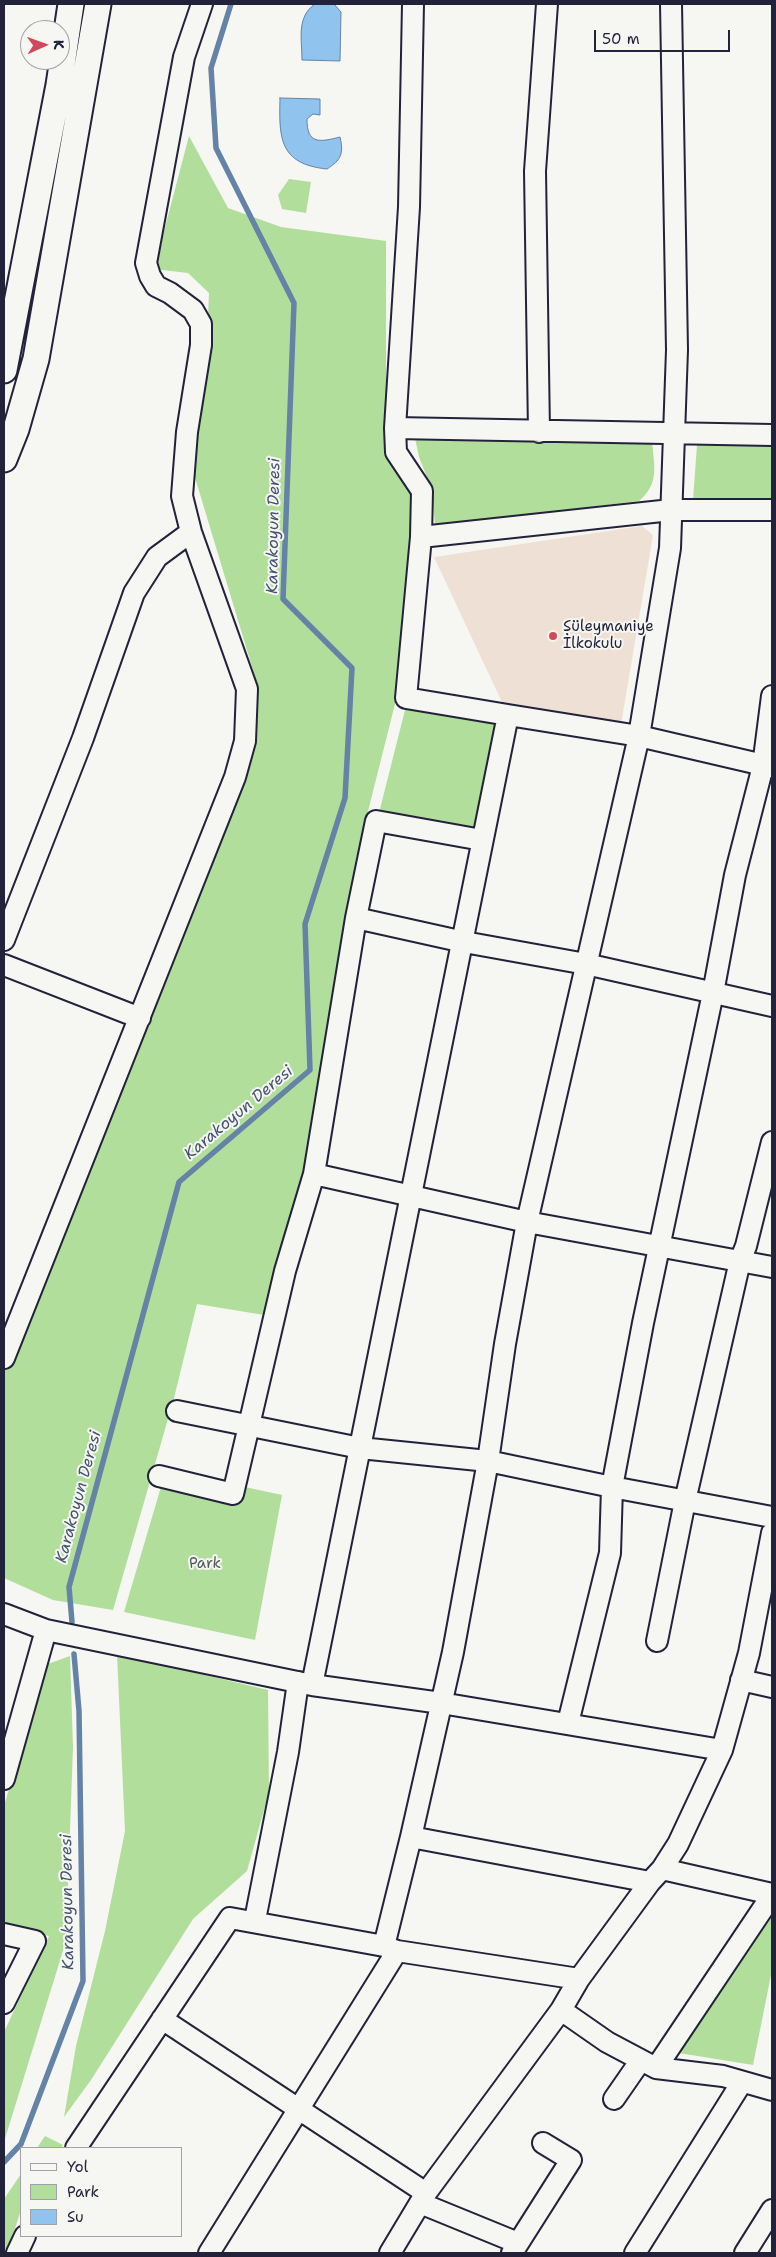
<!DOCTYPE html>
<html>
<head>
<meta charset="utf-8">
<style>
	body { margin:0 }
	#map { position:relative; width:776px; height:2257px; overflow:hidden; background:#f6f6f2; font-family:"Shantell Sans",sans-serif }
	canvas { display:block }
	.frame { position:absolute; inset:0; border:5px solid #22223b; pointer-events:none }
	.legend { position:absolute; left:20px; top:2147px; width:162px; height:90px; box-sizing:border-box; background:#f6f6f2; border:1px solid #a1a1a9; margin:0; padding:6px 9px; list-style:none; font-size:15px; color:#22223b }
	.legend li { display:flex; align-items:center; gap:10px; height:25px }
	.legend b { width:25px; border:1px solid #a1a1a9 }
	.north { position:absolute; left:20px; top:20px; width:50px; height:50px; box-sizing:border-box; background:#f6f6f2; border:1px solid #a1a1a9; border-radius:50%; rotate:88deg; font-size:14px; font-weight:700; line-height:20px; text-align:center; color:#22223b }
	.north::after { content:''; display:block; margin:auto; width:18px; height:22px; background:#d1495b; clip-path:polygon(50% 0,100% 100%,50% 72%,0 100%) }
	.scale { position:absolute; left:594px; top:30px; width:136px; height:22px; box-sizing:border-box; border:2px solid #22223b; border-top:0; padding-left:6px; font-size:15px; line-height:18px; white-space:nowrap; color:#22223b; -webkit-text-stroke:4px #f6f6f2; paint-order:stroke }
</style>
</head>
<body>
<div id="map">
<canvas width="776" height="2257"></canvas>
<div class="frame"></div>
<ul class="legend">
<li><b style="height:6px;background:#f6f6f2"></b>Yol</li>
<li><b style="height:14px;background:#b2de9c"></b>Park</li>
<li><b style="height:14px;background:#90c3ed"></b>Su</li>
</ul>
<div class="north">K</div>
<div class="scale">50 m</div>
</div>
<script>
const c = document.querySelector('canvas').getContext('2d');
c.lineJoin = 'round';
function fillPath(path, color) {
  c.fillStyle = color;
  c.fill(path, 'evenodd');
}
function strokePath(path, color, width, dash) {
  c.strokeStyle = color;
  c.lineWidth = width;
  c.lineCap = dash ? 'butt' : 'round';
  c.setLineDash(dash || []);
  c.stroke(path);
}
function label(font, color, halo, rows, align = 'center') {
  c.font = font + ' "Shantell Sans",sans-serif';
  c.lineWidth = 4;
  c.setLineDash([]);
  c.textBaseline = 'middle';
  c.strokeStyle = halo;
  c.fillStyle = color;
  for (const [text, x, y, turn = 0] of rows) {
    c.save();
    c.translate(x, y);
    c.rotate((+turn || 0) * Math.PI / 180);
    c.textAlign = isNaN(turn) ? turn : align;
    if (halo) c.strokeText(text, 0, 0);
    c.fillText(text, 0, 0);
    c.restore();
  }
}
fillPath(new Path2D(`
	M 642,526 L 653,535 L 621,724 L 508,715 L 434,557 Z`), '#eee0d4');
fillPath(new Path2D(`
	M 189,136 L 228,208 L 281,227 L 386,241 L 386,455 L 411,491 L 412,564 L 399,688 L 360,843 L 339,959 L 331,1035 L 316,1120 L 297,1201 L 264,1315 L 197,1304 L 174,1398 L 113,1610 L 53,1600 L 4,1578 L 4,1372 L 252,746 L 256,680 L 193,471 L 206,363 L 209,293 L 188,273 L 154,269 Z
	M 289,179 L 311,182 L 306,213 L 282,209 L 278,195 Z
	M 415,438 L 652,441 C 654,466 660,483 639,501 L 435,526 L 432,490 L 419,457 Z
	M 697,445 L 772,445 L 772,501 L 693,500 Z
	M 406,706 L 501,723 L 477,828 L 379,813 Z
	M 166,1470 L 282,1495 L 255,1640 L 124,1612 Z
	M 117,1654 L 268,1690 L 269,1792 L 247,1871 L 193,1919 L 91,2080 L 64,2117 L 76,2046 L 105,1931 L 125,1831 Z
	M 70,1656 L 73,1747 L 66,1941 L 4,2142 L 4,2032 L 49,1936 L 4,1925 L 4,1806 L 45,1665 Z
	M 772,1912 L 772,1970 L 753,2065 L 679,2053 Z
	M 45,2136 L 63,2145 L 61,2148 L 37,2148 Z
	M 21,2174 L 21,2210 L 7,2253 L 4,2253 L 4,2199 Z`), '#b2de9c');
const water = new Path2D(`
	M 315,4 L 334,4 L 341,12 L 340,61 L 302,60 C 302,39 296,17 315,4 Z
	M 280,98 L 320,99 L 320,115 L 313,114 L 307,119 C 307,145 320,142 340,137 C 344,154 341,160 327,169 C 279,164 279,138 280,98 Z`);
fillPath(water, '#90c3ed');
strokePath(water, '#6483a6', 1);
strokePath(new Path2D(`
	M 72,1622 L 69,1587 L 179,1182 L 310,1070 L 305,924 L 345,798 L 352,668 L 283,599 L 294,303 L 216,148 L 211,68 L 231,4
	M 4,2162 L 21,2144 L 83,1981 L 79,1711 L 74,1654`), '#6483a6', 5.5);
const minor = new Path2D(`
	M 395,428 L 772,435
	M 539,432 L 535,171 L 547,4
	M 421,537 L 671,510 L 772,510
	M 508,715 L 639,736 L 772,767
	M 356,918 L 464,942 L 586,964 L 772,1006
	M 4,940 L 83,738 L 134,593 L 157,557 L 191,532
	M 4,965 L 140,1018
	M 314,1174 L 356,918 L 376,821 L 482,840
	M 4,1358 L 235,777 L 245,741 L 247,689 L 191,532 L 182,496 L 187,432 L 201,345 L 201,324 L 193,310 L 170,293 L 156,286 L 150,276 L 146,263 L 184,57 L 202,4
	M 177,1411 L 360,1448 L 488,1461 L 612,1487 L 772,1517
	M 159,1476 L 233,1494 L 285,1271 L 314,1174 L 527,1222 L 772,1267
	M 4,1614 L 46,1630 L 312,1685 L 441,1703 L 722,1750
	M 657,1641 L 685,1501 L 740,1261 L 746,1246 L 772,1142
	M 741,1680 L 772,1687
	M 312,1685 L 508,715 L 406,698 L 421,537 L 422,491 L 396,452 L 395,428 L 409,207 L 413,4
	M 568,1723 L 610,1553 L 612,1487 L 643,1323 L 713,993 L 735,875 L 763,766 L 772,696
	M 4,1779 L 46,1630
	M 411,1837 L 650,1882
	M 662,1869 L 772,1894
	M 255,1920 L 288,1752 L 298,1682
	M 4,1934 L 35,1941 L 4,2003
	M 579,1979 L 397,1951 L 384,1946 L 411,1837 L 453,1652 L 488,1461 L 505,1344 L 527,1222 L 639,736 L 670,548 L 677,350 L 671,4
	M 561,2010 L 607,2042 L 656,2068 L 723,2076 L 772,2090
	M 162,2019 L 426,2193
	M 656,2068 L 772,1895
	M 614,2099 L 641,2060
	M 76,2148 L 230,1918 L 384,1946
	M 420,2203 L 518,2243
	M 17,2253 L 25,2236
	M 209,2253 L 397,1951
	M 390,2253 L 426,2193 L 561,2010 L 579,1979 L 650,1882 L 662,1869 L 678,1844 L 722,1750 L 749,1653 L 772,1533
	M 512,2253 L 571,2160 L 543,2143
	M 635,2253 L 742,2082
	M 745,2253 L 772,2210`);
const major = new Path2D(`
	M 4,370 L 59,85 L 71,4
	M 4,459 L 16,429 L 36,359 L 98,4`);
strokePath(minor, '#22223b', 24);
strokePath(major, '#22223b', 29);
strokePath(minor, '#f6f6f2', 20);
strokePath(major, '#f6f6f2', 25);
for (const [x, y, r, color] of [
	[553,636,5,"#d1495b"]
]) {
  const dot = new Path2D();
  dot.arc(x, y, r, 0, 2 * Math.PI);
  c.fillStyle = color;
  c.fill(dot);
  strokePath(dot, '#f6f6f2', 2);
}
label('15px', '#22223b', '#f6f6f2', [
	["Süleymaniye",563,627],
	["İlkokulu",563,644]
], 'left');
label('15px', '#4d5a58', '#f6f6f2', [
	["Park",205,1564]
]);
label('italic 16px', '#435270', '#f6f6f2', [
	["Karakoyun Deresi",274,526,-89],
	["Karakoyun Deresi",239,1113,-40],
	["Karakoyun Deresi",79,1497,-75],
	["Karakoyun Deresi",68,1902,-91]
]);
</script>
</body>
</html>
